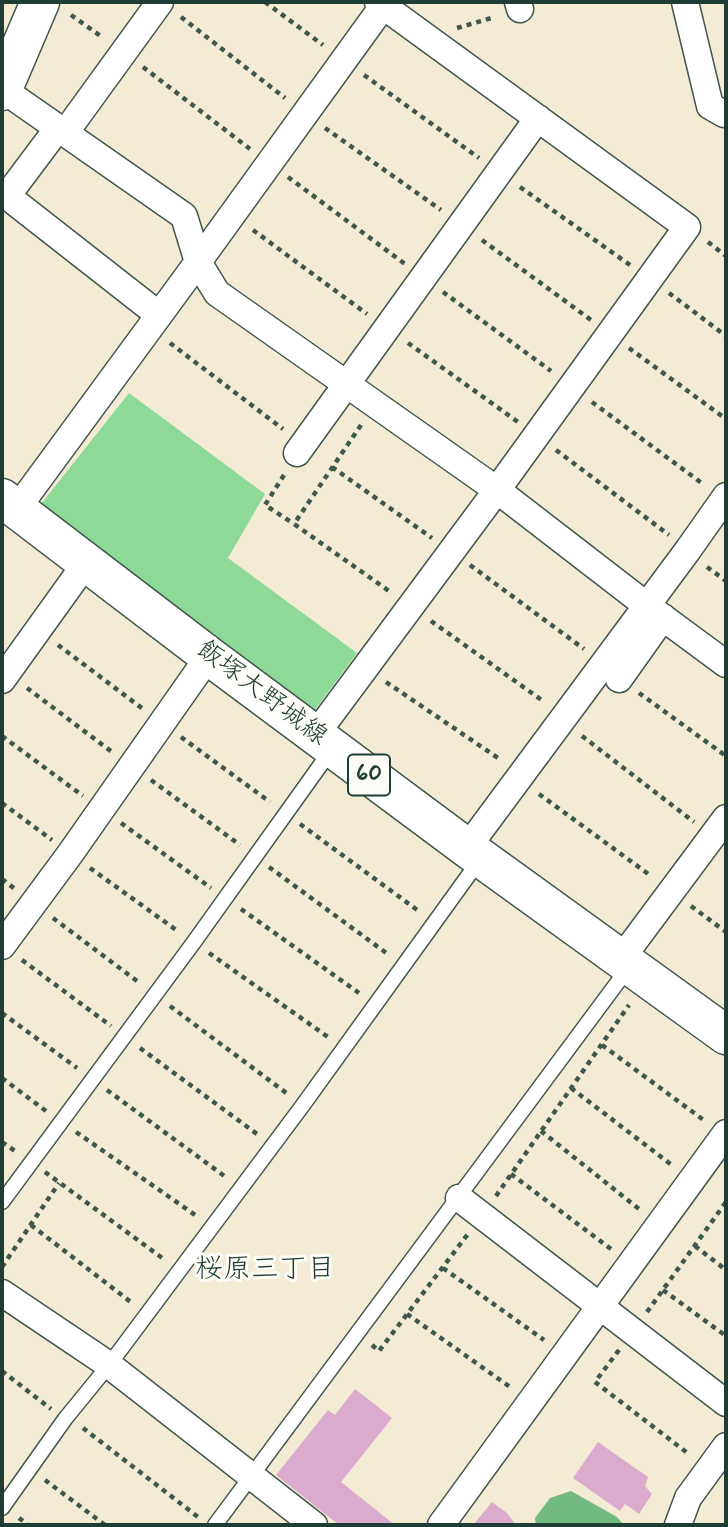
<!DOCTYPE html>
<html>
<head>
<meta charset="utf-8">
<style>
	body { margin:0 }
	#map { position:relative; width:728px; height:1527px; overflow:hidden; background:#f4ebd4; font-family:Mynerve,sans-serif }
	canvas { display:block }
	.frame { position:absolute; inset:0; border:4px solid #1f3d34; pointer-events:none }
</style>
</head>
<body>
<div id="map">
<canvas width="728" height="1527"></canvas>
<div class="frame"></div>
</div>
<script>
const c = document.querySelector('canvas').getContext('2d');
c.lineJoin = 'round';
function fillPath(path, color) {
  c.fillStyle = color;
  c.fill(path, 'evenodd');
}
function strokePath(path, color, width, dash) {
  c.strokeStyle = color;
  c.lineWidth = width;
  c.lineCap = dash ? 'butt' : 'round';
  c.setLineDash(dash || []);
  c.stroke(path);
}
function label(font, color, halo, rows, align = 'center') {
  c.font = font + ' Mynerve,"Klee One",sans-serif';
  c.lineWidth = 6;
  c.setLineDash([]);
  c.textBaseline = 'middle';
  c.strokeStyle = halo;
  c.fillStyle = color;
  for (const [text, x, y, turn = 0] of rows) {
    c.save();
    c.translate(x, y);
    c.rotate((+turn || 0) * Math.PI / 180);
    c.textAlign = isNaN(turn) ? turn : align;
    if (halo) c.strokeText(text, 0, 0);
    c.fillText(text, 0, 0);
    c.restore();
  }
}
fillPath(new Path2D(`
	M 129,393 L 265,494 L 228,558 L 357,653 L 314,711 L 37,509 Z`), '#8dda98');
fillPath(new Path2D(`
	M 571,1491 L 617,1517 L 624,1525 L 536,1525 L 535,1518 L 550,1498 Z`), '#72ba80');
fillPath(new Path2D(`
	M 355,1389 L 392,1418 L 341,1482 L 395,1525 L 339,1525 L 276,1475 L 328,1410 L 335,1415 Z
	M 598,1442 L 648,1477 L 645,1486 L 652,1494 L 639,1514 L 625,1504 L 620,1511 L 573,1478 Z
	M 492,1502 L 507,1513 L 516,1525 L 473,1525 Z`), '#dbabcd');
const lane = new Path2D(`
	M 2,1202 L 194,942 L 332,749
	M 2,1508 L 65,1419 L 109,1365 L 303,1105 L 481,858
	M 215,1525 L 629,967`);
const street = new Path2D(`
	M 518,2 L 520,9
	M 685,2 L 710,106 L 724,114 L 726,114
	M 2,89 L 184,216 L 198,262 L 217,293 L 497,490 L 646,605 L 726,664
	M 58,128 L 7,196 L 159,315
	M 65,133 L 160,2
	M 297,453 L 538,118
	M 16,510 L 198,262 L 383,6
	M 619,679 L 663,617
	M 2,680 L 86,563
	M 316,734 L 497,490 L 687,227 L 378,2
	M 467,848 L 688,550 L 726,496
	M 2,946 L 70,854 L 209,656
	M 621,959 L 726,818
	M 459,1198 L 726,1403
	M 2,1293 L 109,1365 L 314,1525
	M 441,1525 L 726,1133
	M 678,1525 L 688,1498 L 726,1446`);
const primary = new Path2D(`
	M 2,91 L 40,2
	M 2,498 L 209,656 L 467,848 L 726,1035`);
strokePath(lane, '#3f574c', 17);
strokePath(street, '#3f574c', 29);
strokePath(primary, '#3f574c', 41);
strokePath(new Path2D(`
	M 265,2 L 323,45
	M 71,15 L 102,37
	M 181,17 L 285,98
	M 457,28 L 495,17
	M 143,67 L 250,149
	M 364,75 L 479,158
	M 325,128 L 441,210
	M 288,177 L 405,264
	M 520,187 L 630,265
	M 253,230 L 367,314
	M 482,240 L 591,320
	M 708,242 L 726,256
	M 443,292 L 551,371
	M 669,293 L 726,336
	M 170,343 L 283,429
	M 408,343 L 518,422
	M 629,348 L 726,419
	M 592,402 L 703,484
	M 361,425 L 294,524 L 389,591
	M 556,450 L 669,535
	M 332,467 L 432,538
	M 284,475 L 265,505 L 294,524
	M 470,565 L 584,649
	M 707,567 L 726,581
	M 431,621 L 543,701
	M 58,645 L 143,709
	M 386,682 L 501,760
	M 27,688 L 112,752
	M 639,693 L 726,756
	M 2,736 L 83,796
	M 582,736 L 694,822
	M 181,737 L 270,802
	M 151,780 L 240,845
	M 539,794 L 651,876
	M 2,803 L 52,840
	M 121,823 L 211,888
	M 300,824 L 420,912
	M 269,867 L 389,955
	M 90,868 L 179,932
	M 2,879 L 15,889
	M 691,906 L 726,932
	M 241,909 L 359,993
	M 53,918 L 141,984
	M 209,953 L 328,1037
	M 22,960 L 111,1026
	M 170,1006 L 289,1095
	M 2,1013 L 77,1068
	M 602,1045 L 705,1121
	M 140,1048 L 257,1134
	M 2,1078 L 46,1111
	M 571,1088 L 673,1166
	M 107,1090 L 227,1178
	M 541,1131 L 639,1209
	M 76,1132 L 198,1217
	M 2,1142 L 15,1151
	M 45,1172 L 165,1260
	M 511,1174 L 611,1249
	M 496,1196 L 629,1005
	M 31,1225 L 132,1303
	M 695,1246 L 726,1270
	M 2,1267 L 59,1183
	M 443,1268 L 544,1340
	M 663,1290 L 726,1336
	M 647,1312 L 726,1202
	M 407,1314 L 510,1387
	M 372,1345 L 379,1351 L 468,1234
	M 619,1350 L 595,1382 L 690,1455
	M 2,1371 L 51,1409
	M 83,1428 L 198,1517
	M 45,1480 L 105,1525
	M 19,1518 L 28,1525`), '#3f574c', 4.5, [5, 5]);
strokePath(lane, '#fff', 14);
strokePath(street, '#fff', 26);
strokePath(primary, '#fff', 38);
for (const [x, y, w] of [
	[369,775,42]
]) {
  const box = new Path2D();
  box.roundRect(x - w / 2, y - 20.5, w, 41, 5);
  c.fillStyle = '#fdfcf7';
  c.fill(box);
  strokePath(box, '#1f3d34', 2);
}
label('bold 24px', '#1f3d34', null, [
	["60",369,775]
]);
label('26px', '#1f3d34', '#fdfcf7', [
	["飯塚大野城線",261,694,37]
]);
label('28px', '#1f3d34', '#fdfcf7', [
	["桜原三丁目",265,1271]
]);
</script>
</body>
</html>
